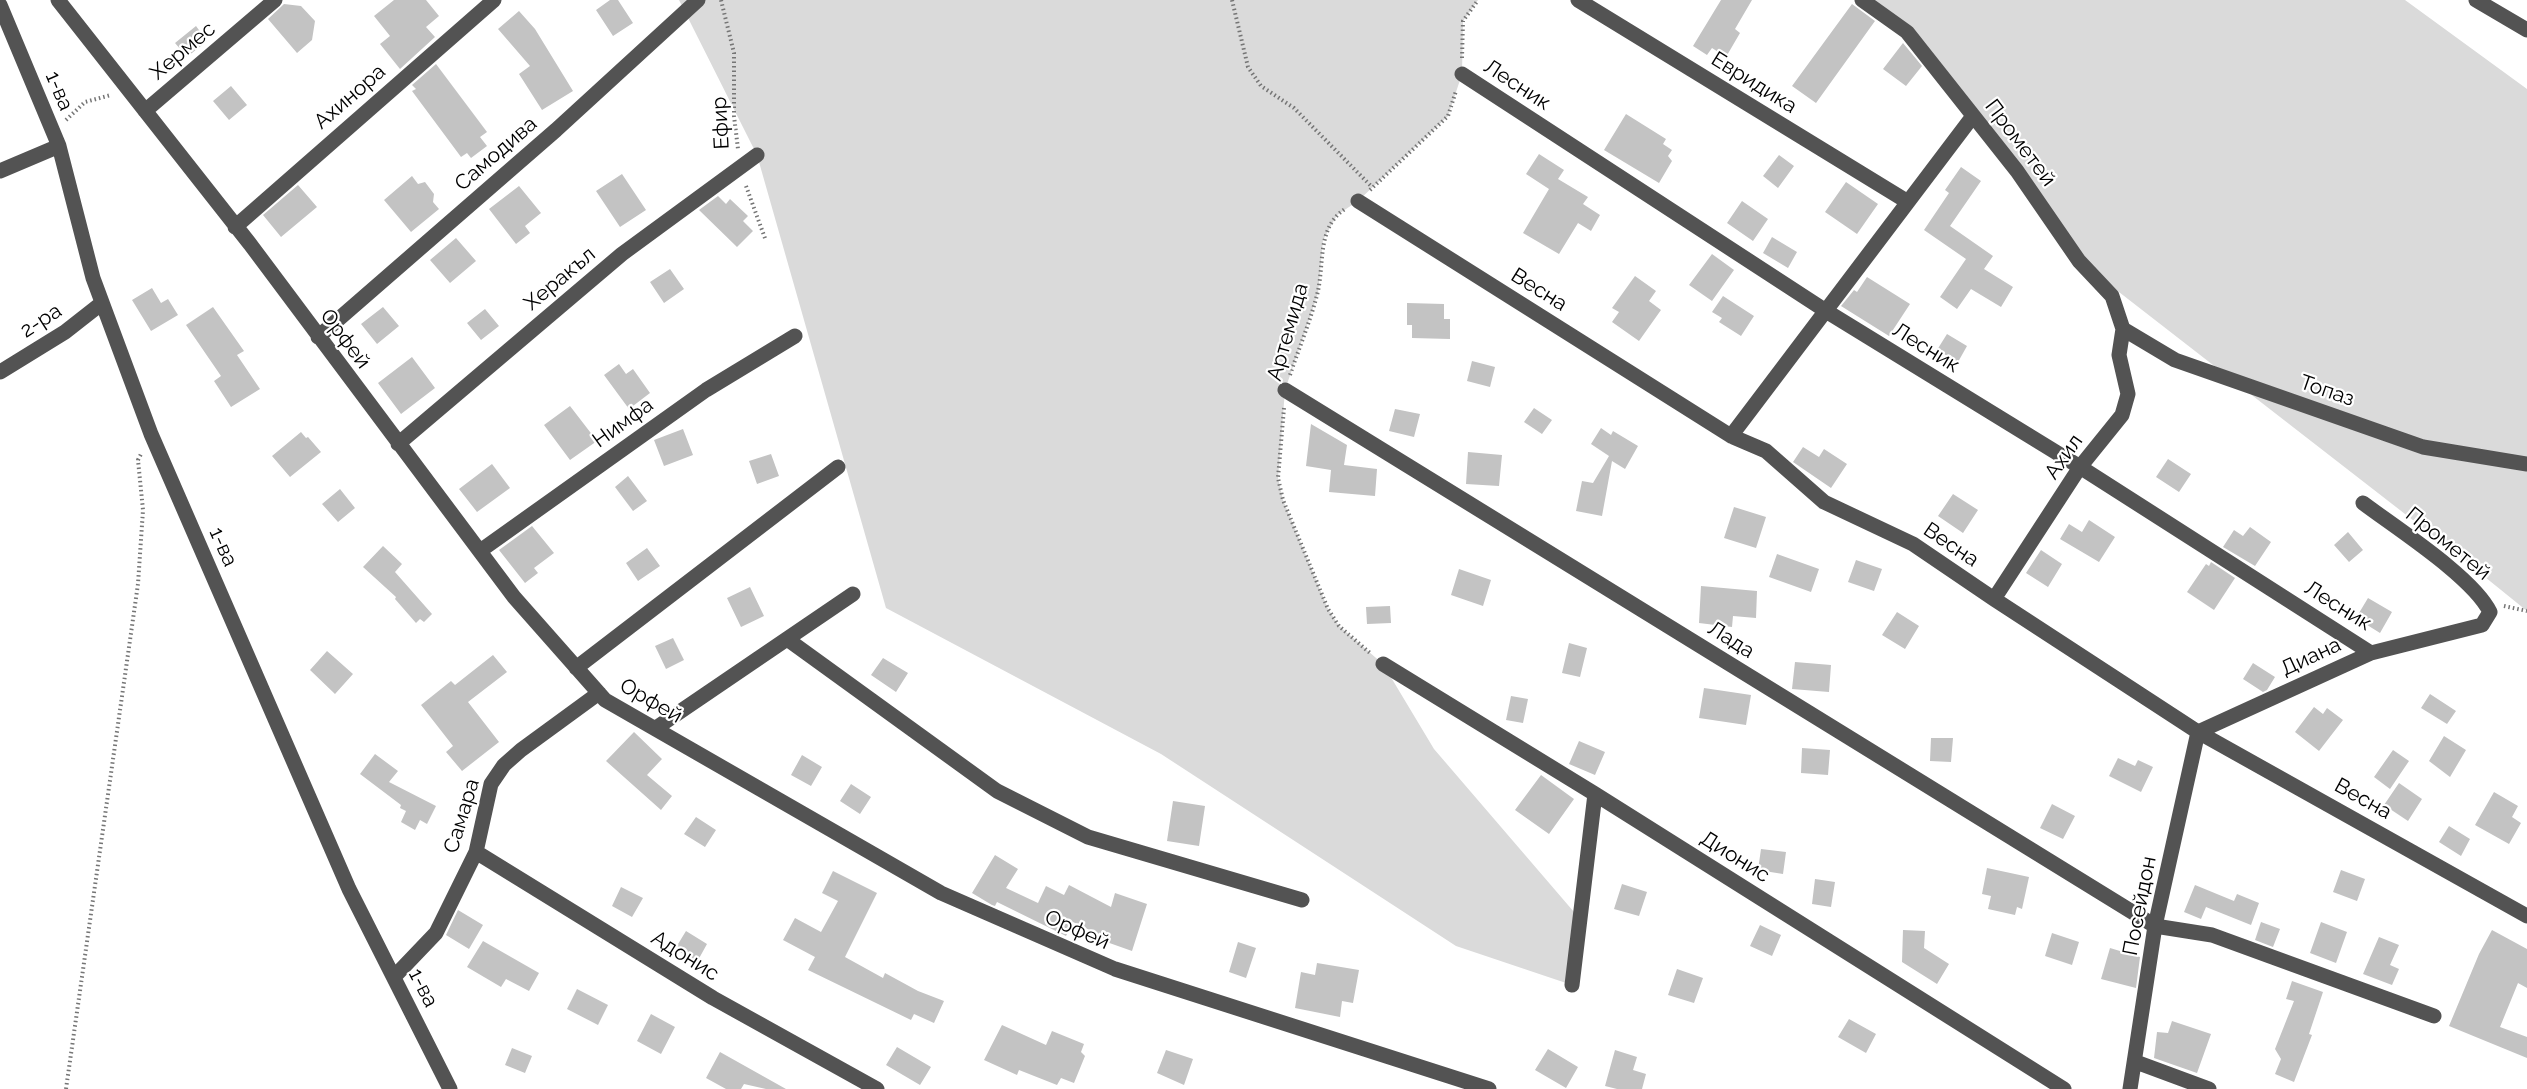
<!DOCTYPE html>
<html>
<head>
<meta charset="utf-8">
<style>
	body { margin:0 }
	canvas { display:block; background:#fff }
</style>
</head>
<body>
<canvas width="2527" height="1089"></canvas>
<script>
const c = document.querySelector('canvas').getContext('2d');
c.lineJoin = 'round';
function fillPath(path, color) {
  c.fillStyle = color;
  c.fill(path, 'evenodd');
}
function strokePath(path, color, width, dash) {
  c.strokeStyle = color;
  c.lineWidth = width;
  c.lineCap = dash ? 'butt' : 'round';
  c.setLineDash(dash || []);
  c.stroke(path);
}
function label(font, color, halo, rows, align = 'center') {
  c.font = font + ' Raleway,sans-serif';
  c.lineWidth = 4.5;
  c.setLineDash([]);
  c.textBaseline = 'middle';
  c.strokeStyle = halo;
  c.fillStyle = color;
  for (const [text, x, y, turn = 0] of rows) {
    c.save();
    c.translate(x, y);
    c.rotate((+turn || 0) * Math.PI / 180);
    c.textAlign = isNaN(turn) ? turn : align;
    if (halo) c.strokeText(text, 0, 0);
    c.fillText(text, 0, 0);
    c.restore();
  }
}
fillPath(new Path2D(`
	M 679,0 L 1478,0 L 1463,21 L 1462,74 L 1448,116 L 1358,201 L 1337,215 L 1323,240 L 1318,293 L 1285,390 L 1278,478 L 1283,500 L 1328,609 L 1339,626 L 1383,664 L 1434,749 L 1580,919 L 1572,985 L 1456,946 L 1161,754 L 886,608 L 757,155 Z
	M 1862,0 L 2405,0 L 2527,89 L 2527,611 L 2454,552 L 2079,261 L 1907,32 Z`), '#dadada');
fillPath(new Path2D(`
	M 394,0 L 426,0 L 439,16 L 426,27 L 435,37 L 400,69 L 380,44 L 390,36 L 374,16 Z
	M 610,0 L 618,0 L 633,23 L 613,36 L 596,10 Z
	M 1721,0 L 1752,0 L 1735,29 L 1740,33 L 1726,57 L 1712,48 L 1707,55 L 1693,46 Z
	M 284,4 L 301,6 L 315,21 L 312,40 L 297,53 L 268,19 Z
	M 1852,4 L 1875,21 L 1816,103 L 1792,86 Z
	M 519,11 L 535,29 L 573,91 L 542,110 L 519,74 L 530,66 L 498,29 Z
	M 196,26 L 207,41 L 187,57 L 175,43 Z
	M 1903,43 L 1922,66 L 1906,86 L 1883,69 Z
	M 436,64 L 487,132 L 480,137 L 487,146 L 471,158 L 467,153 L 461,157 L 412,91 L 416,89 L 412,85 Z
	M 231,86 L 247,105 L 229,120 L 213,101 Z
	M 1626,114 L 1666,139 L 1663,144 L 1672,150 L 1668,156 L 1672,161 L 1659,183 L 1604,150 Z
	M 1539,154 L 1564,170 L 1558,179 L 1588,197 L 1583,204 L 1600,215 L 1591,231 L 1578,223 L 1559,254 L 1523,233 L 1549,189 L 1526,174 Z
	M 1779,155 L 1794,166 L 1778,188 L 1763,176 Z
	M 1961,167 L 1981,181 L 1950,226 L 1993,256 L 1984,269 L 2013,287 L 2001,307 L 1971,289 L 1957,309 L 1940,297 L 1966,259 L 1924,230 L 1949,193 L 1945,190 Z
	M 622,174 L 646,210 L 620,227 L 596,191 Z
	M 412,176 L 418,184 L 425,182 L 434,194 L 433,202 L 439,209 L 411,232 L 384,200 Z
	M 1846,182 L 1878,204 L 1857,234 L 1825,212 Z
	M 298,185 L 317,207 L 281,237 L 263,215 Z
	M 519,186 L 541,213 L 525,226 L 530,233 L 516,244 L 489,209 Z
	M 718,196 L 726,204 L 730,199 L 748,216 L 743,221 L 753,231 L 737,247 L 699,210 Z
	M 1742,201 L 1768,219 L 1753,241 L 1727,223 Z
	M 1772,237 L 1797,252 L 1788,268 L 1763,253 Z
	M 456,238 L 476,261 L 450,283 L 430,260 Z
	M 1712,254 L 1734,270 L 1712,301 L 1689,285 Z
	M 670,269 L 684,289 L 664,303 L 650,282 Z
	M 1635,276 L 1656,291 L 1649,301 L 1661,310 L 1639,341 L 1612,322 L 1619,312 L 1612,308 Z
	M 1867,277 L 1910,304 L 1889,336 L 1841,306 L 1854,290 L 1857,292 Z
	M 152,288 L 161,303 L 168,299 L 178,315 L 151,331 L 132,300 Z
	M 1723,296 L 1754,316 L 1741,336 L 1719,322 L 1722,318 L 1712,312 Z
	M 1407,303 L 1444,304 L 1444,319 L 1450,319 L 1450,339 L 1412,338 L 1412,325 L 1407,325 Z
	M 213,307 L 244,351 L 237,355 L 260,389 L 231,407 L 214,381 L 221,376 L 186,325 Z
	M 383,307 L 399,326 L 377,344 L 361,324 Z
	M 485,309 L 499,326 L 481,340 L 467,323 Z
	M 1947,334 L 1967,346 L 1958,362 L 1937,350 Z
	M 412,357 L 435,388 L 401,414 L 378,383 Z
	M 1472,361 L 1495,367 L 1490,387 L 1467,381 Z
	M 619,364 L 626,374 L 633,369 L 650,393 L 629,409 L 604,375 Z
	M 570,406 L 597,441 L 570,460 L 544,425 Z
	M 1534,408 L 1552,420 L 1542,434 L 1524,422 Z
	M 1395,409 L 1420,414 L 1414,437 L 1389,431 Z
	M 1311,424 L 1347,445 L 1344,465 L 1377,469 L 1375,496 L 1329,492 L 1331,470 L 1306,466 Z
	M 1601,428 L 1611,435 L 1613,431 L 1638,446 L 1625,469 L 1612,461 L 1602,516 L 1576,511 L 1582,481 L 1593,483 L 1609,456 L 1591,444 Z
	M 683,429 L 693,455 L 664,466 L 654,440 Z
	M 301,432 L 306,438 L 308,437 L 321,452 L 290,477 L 272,456 Z
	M 1803,447 L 1819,457 L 1824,449 L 1847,464 L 1831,488 L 1793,462 Z
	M 1468,452 L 1502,455 L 1499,486 L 1466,484 Z
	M 771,454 L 779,476 L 757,484 L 749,461 Z
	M 2168,459 L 2191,474 L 2179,492 L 2156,477 Z
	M 492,464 L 510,488 L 477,512 L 459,489 Z
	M 628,476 L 647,501 L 633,511 L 615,487 Z
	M 340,489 L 355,508 L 338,522 L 322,504 Z
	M 1953,494 L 1978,510 L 1963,533 L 1938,516 Z
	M 1734,507 L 1766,517 L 1756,548 L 1724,538 Z
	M 2089,520 L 2115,537 L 2099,562 L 2060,539 L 2069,524 L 2082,532 Z
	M 532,526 L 554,553 L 534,568 L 538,573 L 525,583 L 499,550 Z
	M 2250,527 L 2271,542 L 2255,566 L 2223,547 L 2234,530 L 2243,536 Z
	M 2348,532 L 2363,550 L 2349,562 L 2334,545 Z
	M 383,546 L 402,564 L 395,572 L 432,614 L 424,622 L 420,619 L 416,623 L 395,599 L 396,597 L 363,567 Z
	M 647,548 L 660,566 L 638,581 L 626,563 Z
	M 2041,550 L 2062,564 L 2048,587 L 2026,573 Z
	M 1777,554 L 1819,569 L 1811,592 L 1769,577 Z
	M 1856,560 L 1882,569 L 1874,591 L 1848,582 Z
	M 2211,562 L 2235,578 L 2214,610 L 2187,592 L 2206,564 L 2209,566 Z
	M 1459,569 L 1491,580 L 1483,606 L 1451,595 Z
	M 1701,586 L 1757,591 L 1756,618 L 1733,616 L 1732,627 L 1699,623 Z
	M 750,587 L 764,616 L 741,627 L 727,598 Z
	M 2368,598 L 2392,612 L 2380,633 L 2356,618 Z
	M 1390,606 L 1391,623 L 1367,624 L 1366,607 Z
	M 1897,612 L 1919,626 L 1905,649 L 1882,635 Z
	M 673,638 L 684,660 L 666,669 L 655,646 Z
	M 1569,643 L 1587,648 L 1580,677 L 1562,673 Z
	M 327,651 L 353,674 L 335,694 L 310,670 Z
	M 493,655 L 507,672 L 468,702 L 499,742 L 462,771 L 446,752 L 453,746 L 421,705 L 451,681 L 455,685 Z
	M 883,658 L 908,673 L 896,692 L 871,675 Z
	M 1795,662 L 1831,665 L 1829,692 L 1792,689 Z
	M 2253,663 L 2275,677 L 2267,690 L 2263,692 L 2243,679 Z
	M 1704,688 L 1751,695 L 1746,725 L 1699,718 Z
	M 2430,694 L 2456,711 L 2447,724 L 2421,708 Z
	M 1511,696 L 1528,699 L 1523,723 L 1506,720 Z
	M 2314,707 L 2323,714 L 2327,708 L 2343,720 L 2319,751 L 2295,732 Z
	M 634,732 L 662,759 L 647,775 L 672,796 L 661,810 L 606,761 Z
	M 2444,736 L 2466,750 L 2450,777 L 2429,761 Z
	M 1931,738 L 1953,738 L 1951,762 L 1930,761 Z
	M 1579,741 L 1605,752 L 1595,775 L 1569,764 Z
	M 1802,748 L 1830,750 L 1828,775 L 1801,773 Z
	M 2393,750 L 2409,761 L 2390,789 L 2374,777 Z
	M 375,754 L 398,771 L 389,782 L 436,806 L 427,824 L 420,820 L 415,830 L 401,822 L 406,811 L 400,808 L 401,805 L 360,774 Z
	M 802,755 L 822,767 L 811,786 L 791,775 Z
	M 2118,758 L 2135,766 L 2138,760 L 2153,767 L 2141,792 L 2109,776 Z
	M 1541,775 L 1574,799 L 1549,834 L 1515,810 Z
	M 2399,783 L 2422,799 L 2408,821 L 2384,805 Z
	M 851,784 L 871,797 L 860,814 L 840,801 Z
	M 2494,792 L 2518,806 L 2512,817 L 2521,823 L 2509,844 L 2475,825 Z
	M 1173,801 L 1205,806 L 1199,846 L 1167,841 Z
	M 2052,804 L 2075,816 L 2063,839 L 2040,828 Z
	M 696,817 L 716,830 L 705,847 L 684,834 Z
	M 2449,826 L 2470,839 L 2461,856 L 2439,842 Z
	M 1761,849 L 1786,852 L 1783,874 L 1758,870 Z
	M 995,855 L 1018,869 L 1006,888 L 1038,903 L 1046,886 L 1064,895 L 1069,885 L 1111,907 L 1115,893 L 1147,904 L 1132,951 L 1101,940 L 1102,936 L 1073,922 L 1066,936 L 997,902 L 995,906 L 992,905 L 972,893 Z
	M 1987,868 L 2029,877 L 2022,909 L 2017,907 L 2015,915 L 1988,909 L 1991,896 L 1982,894 Z
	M 2341,870 L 2365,879 L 2357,901 L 2333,892 Z
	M 833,871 L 877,893 L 845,957 L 883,978 L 885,973 L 918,991 L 944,1001 L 934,1023 L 914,1014 L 911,1020 L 808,970 L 815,957 L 783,940 L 795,918 L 821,932 L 838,901 L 822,893 Z
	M 1815,879 L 1835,882 L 1831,907 L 1812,904 Z
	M 1622,884 L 1647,892 L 1639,916 L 1614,909 Z
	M 2195,885 L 2234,901 L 2237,894 L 2259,903 L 2251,925 L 2206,907 L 2201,919 L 2184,912 Z
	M 621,887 L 643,898 L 632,917 L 612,906 Z
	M 458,910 L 483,925 L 469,949 L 446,935 Z
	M 2261,922 L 2280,929 L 2273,947 L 2255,940 Z
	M 2321,922 L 2347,932 L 2336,963 L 2310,953 Z
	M 1760,925 L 1781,935 L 1772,956 L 1750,946 Z
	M 1903,930 L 1925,931 L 1924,948 L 1949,964 L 1937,984 L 1902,962 Z
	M 2492,930 L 2527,949 L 2527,988 L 2518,983 L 2500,1027 L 2527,1037 L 2527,1058 L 2449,1026 L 2479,954 Z
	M 686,931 L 707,944 L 697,962 L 675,949 Z
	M 2052,933 L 2079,942 L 2072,965 L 2045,956 Z
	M 2379,937 L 2399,945 L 2390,965 L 2399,969 L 2392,985 L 2363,974 Z
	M 483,941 L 539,973 L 529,991 L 506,979 L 501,987 L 467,967 Z
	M 1238,942 L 1256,948 L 1246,978 L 1229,972 Z
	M 2110,948 L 2140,957 L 2136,988 L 2101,979 Z
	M 1317,963 L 1359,970 L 1353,1003 L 1342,1001 L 1340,1017 L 1295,1008 L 1301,972 L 1315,975 Z
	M 1677,969 L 1703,978 L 1694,1003 L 1668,995 Z
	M 2292,981 L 2323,992 L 2309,1034 L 2312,1035 L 2294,1082 L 2275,1074 L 2281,1059 L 2275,1049 L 2294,1001 L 2286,999 Z
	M 577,989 L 608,1005 L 598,1025 L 567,1009 Z
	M 651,1014 L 675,1027 L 661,1054 L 637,1041 Z
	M 1849,1019 L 1876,1034 L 1866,1053 L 1838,1037 Z
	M 2172,1021 L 2211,1034 L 2197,1073 L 2154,1058 L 2157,1032 L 2168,1033 Z
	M 1002,1025 L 1046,1045 L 1052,1031 L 1084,1044 L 1081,1052 L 1085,1056 L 1074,1083 L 1061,1078 L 1057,1085 L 1019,1070 L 1017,1075 L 984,1060 Z
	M 897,1047 L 931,1067 L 920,1085 L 886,1065 Z
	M 512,1048 L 532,1056 L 525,1073 L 505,1065 Z
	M 1548,1049 L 1578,1067 L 1566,1088 L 1535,1070 Z
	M 1166,1050 L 1193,1059 L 1184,1085 L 1157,1073 Z
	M 1615,1050 L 1637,1057 L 1633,1070 L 1646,1074 L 1642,1089 L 1617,1089 L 1605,1086 Z
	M 720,1052 L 786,1089 L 766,1089 L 744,1084 L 741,1089 L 726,1089 L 706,1078 Z`), '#c3c3c3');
strokePath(new Path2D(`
	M 721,0 L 734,53 L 734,116 L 738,149
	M 1232,0 L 1248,67 L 1261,86 L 1294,108 L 1372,187
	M 1462,58 L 1463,21 L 1478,0
	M 66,120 L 85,102 L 111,95
	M 746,186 L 766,241
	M 1370,190 L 1448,116 L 1456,91
	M 1290,375 C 1299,348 1310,322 1317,295 C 1325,265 1316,228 1345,209
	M 1284,408 L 1278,478 L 1283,500 L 1328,609 L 1339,626 L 1370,653
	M 2504,606 L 2527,611
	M 66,1089 L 138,584 L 143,510 L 138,460 L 141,454`), '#757575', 4, [1.5, 3]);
strokePath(new Path2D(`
	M 58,0 L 250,244 L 514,597 L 605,700 L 941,893 L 1115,969 L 1489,1089
	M 1578,0 L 1908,202
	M 1862,0 L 1907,32 L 2017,171 L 2079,261 L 2112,296 L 2123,329 L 2119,355 L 2128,394 L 2122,415 L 2080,467 L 1994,599
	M 2476,0 L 2527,30
	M 0,5 L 59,146 L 93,278 L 151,434 L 349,889 L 450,1089
	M 1462,74 L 1826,311 L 2080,467 L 2371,653
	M 145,111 L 275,0
	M 0,171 L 59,146
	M 1358,201 L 1731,436 L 1766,451 L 1824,502 L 1913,544 L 1994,599 L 2198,732 L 2527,916
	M 235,227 L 494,0
	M 2123,329 L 2175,360 L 2423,447 L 2527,464
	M 318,337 L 556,130 L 698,0
	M 0,372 L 65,332 L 102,303
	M 1285,390 L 2155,926 L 2212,935 L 2434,1016
	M 1731,436 L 1973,116
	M 398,444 L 622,254 L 757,155
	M 480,551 L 706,390 L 795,336
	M 787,639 L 997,791 L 1088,837 L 1302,900
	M 1383,664 L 1595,794 L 2064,1089
	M 576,668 L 838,467
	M 656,728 L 853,594
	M 476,852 L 713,998 L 877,1089
	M 394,977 L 436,933 L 476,852 L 491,784 L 504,765 L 521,750 L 599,693
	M 1572,985 L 1595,794
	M 2136,1062 L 2209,1089
	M 2130,1089 L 2155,926 L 2198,732 L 2371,653 L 2482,625 L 2490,612 C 2473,577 2396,528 2363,503`), '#535353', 15);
label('21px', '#000', '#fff', [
	["Хермес",183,51,-40],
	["Евридика",1754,83,32],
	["Лесник",1517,85,33],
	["1-ва",59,91,67],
	["Ахинора",350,97,-41],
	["Ефир",721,123,-93],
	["Прометей",2020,143,53],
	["Самодива",496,154,-41],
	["Херакъл",560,279,-40],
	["Весна",1539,290,32],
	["2-ра",41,321,-33],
	["Артемида",1288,332,-74],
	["Орфей",345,339,53],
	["Лесник",1926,348,32],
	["Топаз",2327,391,19],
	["Нимфа",623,423,-36],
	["Ахил",2064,457,-55],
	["Прометей",2448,544,39],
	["Весна",1951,545,34],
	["1-ва",223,547,66],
	["Лесник",2338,606,32],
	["Лада",1731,640,32],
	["Диана",2311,657,-25],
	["Орфей",651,701,30],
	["Весна",2363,799,29],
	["Самара",462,816,-73],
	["Дионис",1735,857,32],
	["Посейдон",2140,906,-79],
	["Орфей",1077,930,24],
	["Адонис",685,956,32],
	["1-ва",423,988,63]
]);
</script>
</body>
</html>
